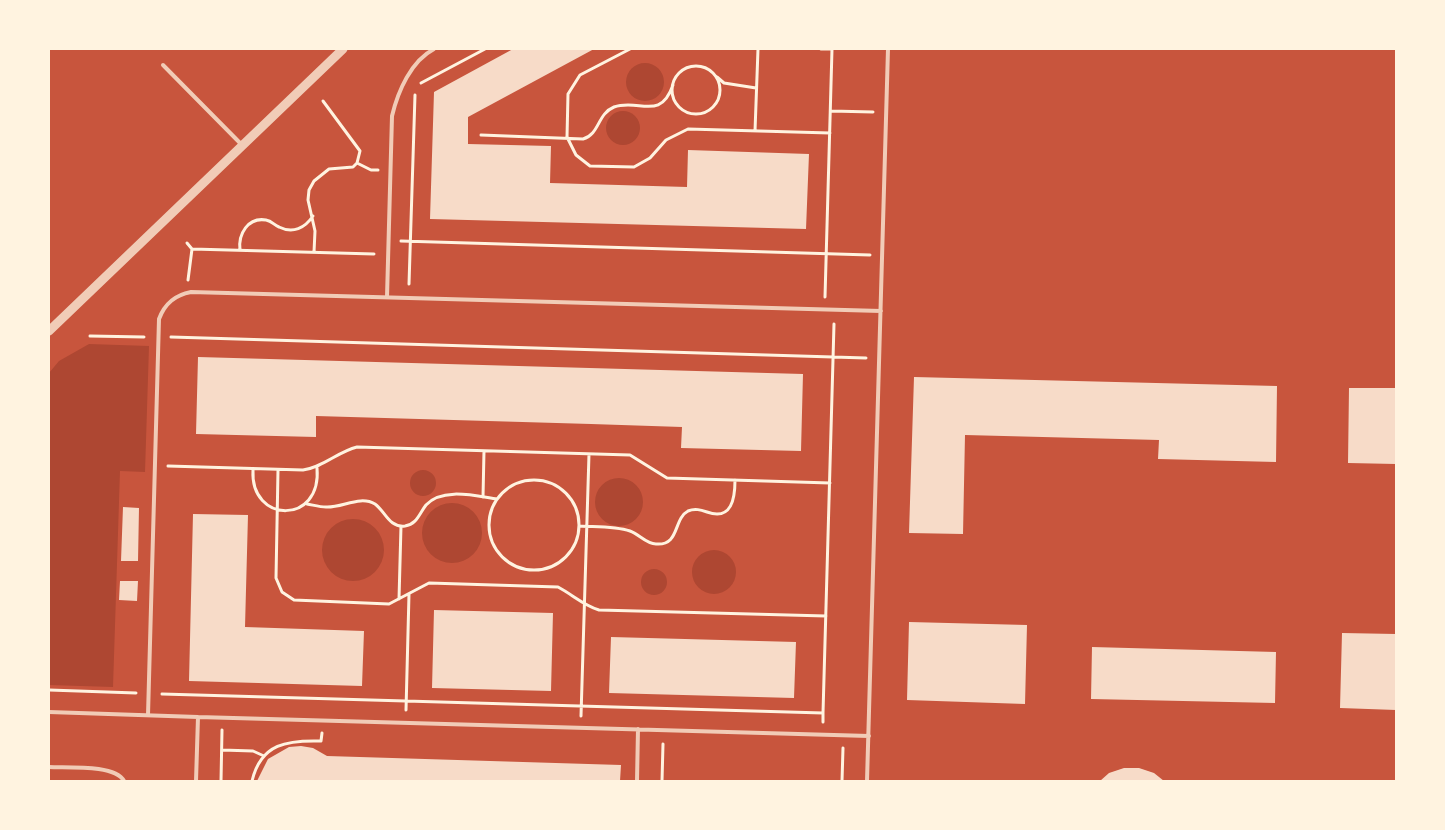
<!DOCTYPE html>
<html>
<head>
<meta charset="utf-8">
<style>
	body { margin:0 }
	#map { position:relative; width:1445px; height:830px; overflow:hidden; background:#c8553d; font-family:"Playfair Display",serif }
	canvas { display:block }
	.frame { position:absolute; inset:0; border:50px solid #fff3e0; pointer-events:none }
</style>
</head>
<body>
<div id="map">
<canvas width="1445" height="830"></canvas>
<div class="frame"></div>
</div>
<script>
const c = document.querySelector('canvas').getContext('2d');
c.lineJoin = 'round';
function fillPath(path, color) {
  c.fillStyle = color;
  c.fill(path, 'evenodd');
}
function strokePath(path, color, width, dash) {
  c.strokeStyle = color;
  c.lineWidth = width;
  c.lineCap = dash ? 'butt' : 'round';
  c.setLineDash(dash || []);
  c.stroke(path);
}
fillPath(new Path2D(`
	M626 82a19 19 0 1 1 38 0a19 19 0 1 1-38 0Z
	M606 128a17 17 0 1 1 34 0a17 17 0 1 1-34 0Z
	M 89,344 L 149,346 L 145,472 L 120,471 L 113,687 L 49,685 L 49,373 L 59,361 Z
	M410 483a13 13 0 1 1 26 0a13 13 0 1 1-26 0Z
	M595 502a24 24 0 1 1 48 0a24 24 0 1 1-48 0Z
	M422 533a30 30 0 1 1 60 0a30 30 0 1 1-60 0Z
	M322 550a31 31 0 1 1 62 0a31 31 0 1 1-62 0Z
	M692 572a22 22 0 1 1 44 0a22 22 0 1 1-44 0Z
	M641 582a13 13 0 1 1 26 0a13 13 0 1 1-26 0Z`), '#ae4732');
fillPath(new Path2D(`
	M 513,49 L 594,49 L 468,117 L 468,144 L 551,146 L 550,183 L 687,187 L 688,150 L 809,154 L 806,229 L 430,219 L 434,92 Z
	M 198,357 L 803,374 L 801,451 L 681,448 L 682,427 L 591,424 L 316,416 L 316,437 L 196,434 Z
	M 914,377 L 1277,386 L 1276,462 L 1158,459 L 1159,440 L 965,435 L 963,534 L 909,533 Z
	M 1349,388 L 1396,388 L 1396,464 L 1348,463 Z
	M 123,507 L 139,508 L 138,561 L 121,561 Z
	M 193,514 L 248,515 L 245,627 L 364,631 L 362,686 L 189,681 Z
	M 120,581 L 138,581 L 137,601 L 119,600 Z
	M 434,610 L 553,613 L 551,691 L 432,688 Z
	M 909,622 L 1027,625 L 1025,704 L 907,700 Z
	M 1342,633 L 1396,634 L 1396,710 L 1340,708 Z
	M 611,637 L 796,642 L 794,698 L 609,693 Z
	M 1092,647 L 1276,652 L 1275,703 L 1091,699 Z
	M 301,746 L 313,748 L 327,756 L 621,765 L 620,781 L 257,781 L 268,759 L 289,747 Z
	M 1124,768 L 1139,768 L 1154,773 L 1164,781 L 1100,781 L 1109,773 Z`), '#f7dbc8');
strokePath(new Path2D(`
	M 630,49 L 580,75 L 568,94 L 567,137 L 576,155 L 590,166 L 634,167 L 650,158 L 666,140 L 688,129 L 830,133
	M 821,49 L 832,49
	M672 90a24 24 0 1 1 48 0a24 24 0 1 1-48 0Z
	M 717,77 L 724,83 L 756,88
	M 421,83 L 485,49
	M 831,111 L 873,112
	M 755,131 L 758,49
	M 481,135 L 583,139 C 600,134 597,114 614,107 C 639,98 660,122 673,85
	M 357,163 L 371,170 L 378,170
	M 401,241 L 870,255
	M 187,243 L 192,249 L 188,280
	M 192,249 L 374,254
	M 240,250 C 238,234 248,217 266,220 C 272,221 274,225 279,227 C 293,234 305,228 313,216
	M 314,252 L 315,231 L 308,200 L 309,190 L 314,181 L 329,169 L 353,167 L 357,163 L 360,151 L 323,101
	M 409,284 L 415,95
	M 825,297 L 832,49
	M 90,336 L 144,337
	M 171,337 L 866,358
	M 168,466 L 303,470 C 324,467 337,452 357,447 L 630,455 L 667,478 L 830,483
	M 253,470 C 250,524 322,525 317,468
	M 278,470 L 276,578 L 282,592 L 294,600 L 389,604 L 429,583 L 558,587 C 573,595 583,605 599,610 L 826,616
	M489 525a45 45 0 1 1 90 0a45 45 0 1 1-90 0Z
	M 483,497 L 484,451
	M 307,504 C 313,505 320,507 326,507 C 342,508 360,495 375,504 C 385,511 389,528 405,526 C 417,524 419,514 426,505 C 442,487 476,496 497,499
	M 580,526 C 595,527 615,526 630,531 C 639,534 646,544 656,544 C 680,546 673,519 688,511 C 695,508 701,510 707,512 C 732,521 735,498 735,480
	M 399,599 L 401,526
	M 49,690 L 136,693
	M 162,694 L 823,713 L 823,722
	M 406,710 L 409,594
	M 823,713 L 834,324
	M 581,716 L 589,454
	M 222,750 L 253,751 L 264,756
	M 221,781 L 222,730
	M 252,781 C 261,743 288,740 321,741 L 322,733
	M 662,781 L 663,744
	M 842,781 L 843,748`), '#fff3e0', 3);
strokePath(new Path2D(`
	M 163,65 L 242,145
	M 387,297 L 392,116 C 398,91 411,61 434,49
	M 49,712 L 198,717
	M 148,715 L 159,319 C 165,303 175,295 191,292 L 881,311
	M 49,767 C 67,768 115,764 124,781
	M 196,781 L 198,717 L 869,736
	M 637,781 L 638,729
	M 867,781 L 888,49`), '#f1ccb7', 4);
strokePath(new Path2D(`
	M 49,331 L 343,49`), '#f1ccb7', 9);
</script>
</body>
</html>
